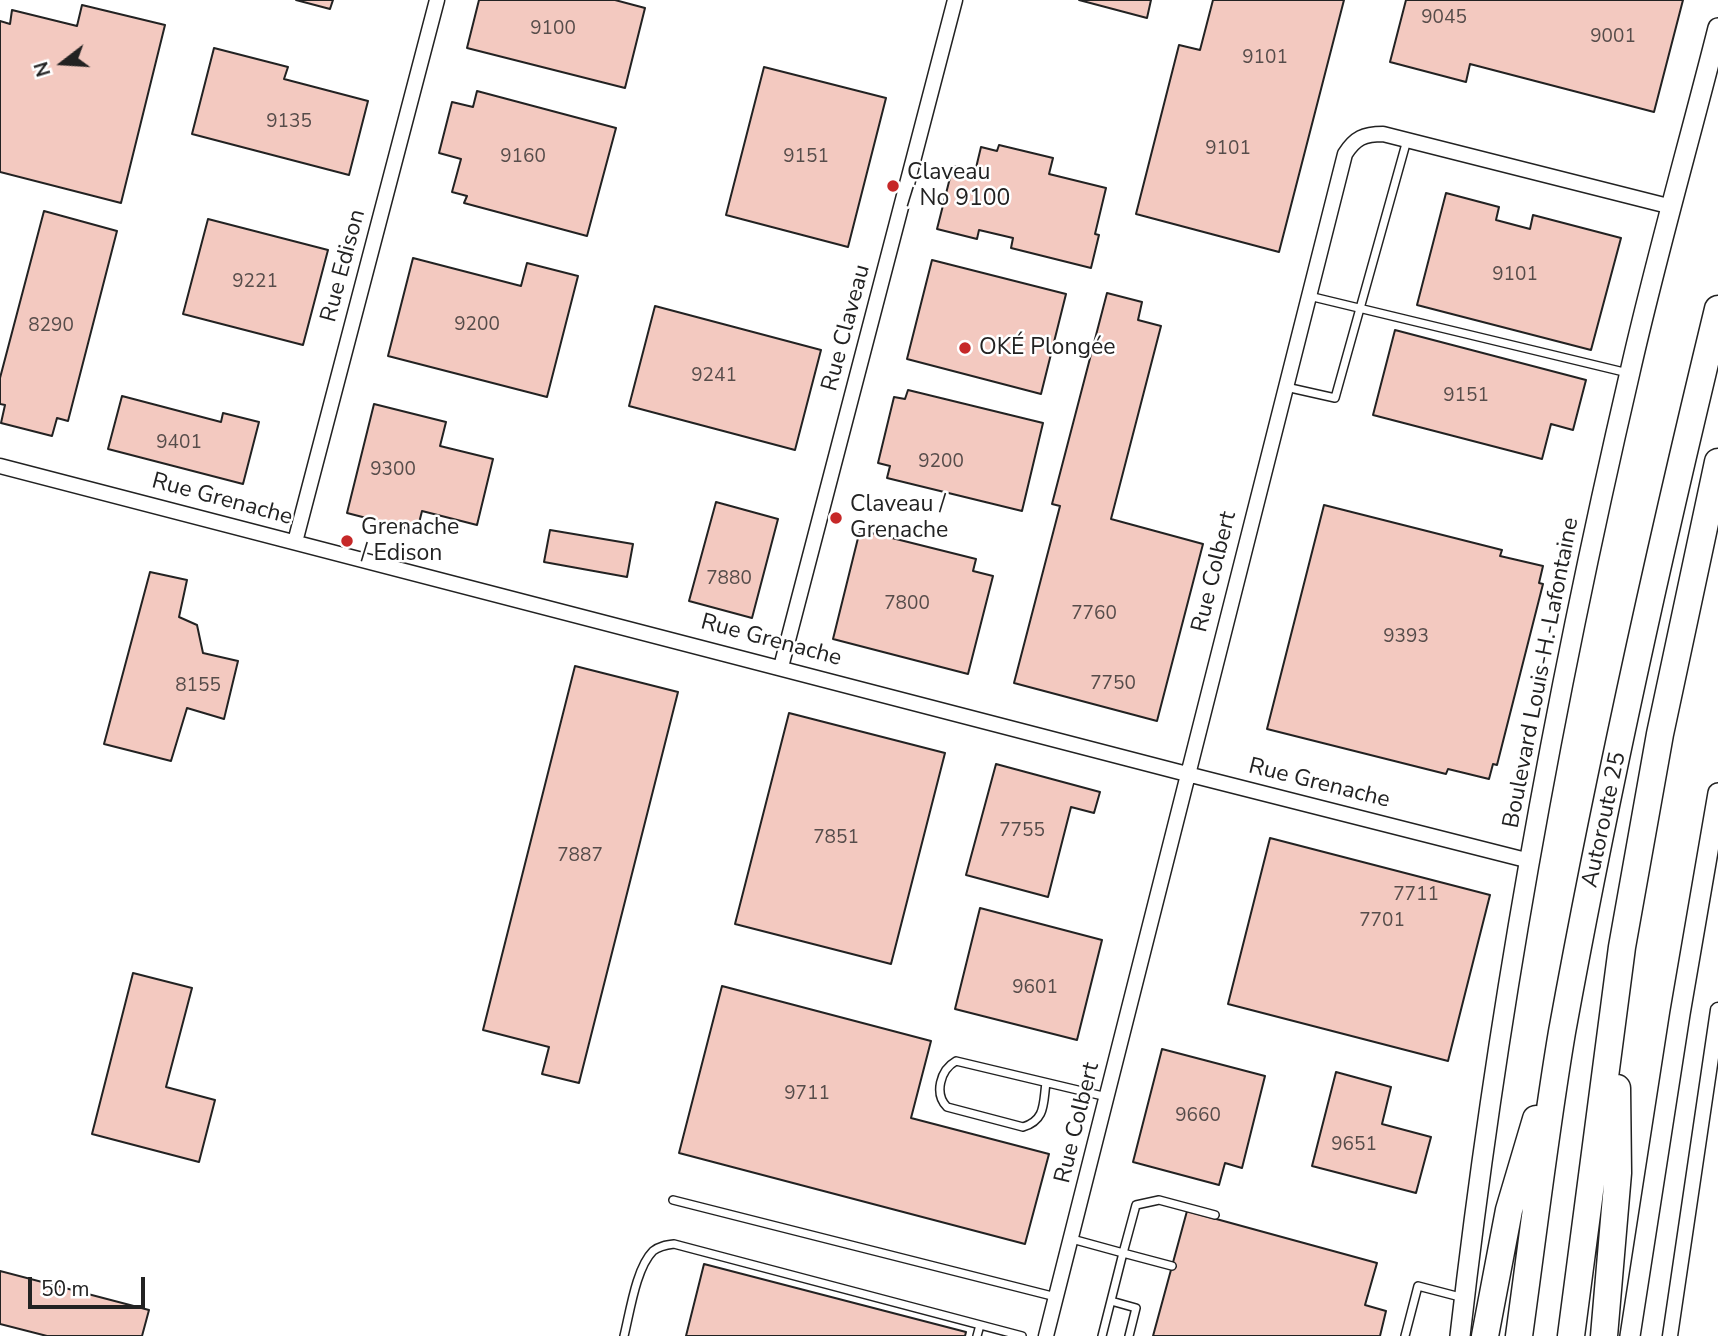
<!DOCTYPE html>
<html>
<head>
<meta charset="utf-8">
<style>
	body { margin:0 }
	#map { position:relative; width:1718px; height:1336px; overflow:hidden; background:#fff; font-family:"Nunito Sans",sans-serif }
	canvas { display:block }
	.north { position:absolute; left:28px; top:28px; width:70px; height:70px; -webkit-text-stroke:5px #fff; paint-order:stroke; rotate:253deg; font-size:19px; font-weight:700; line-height:28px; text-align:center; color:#222 }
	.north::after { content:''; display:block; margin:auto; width:24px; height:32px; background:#222; clip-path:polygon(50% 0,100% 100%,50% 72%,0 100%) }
	.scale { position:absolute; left:28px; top:1277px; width:117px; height:32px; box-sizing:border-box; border:4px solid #222; border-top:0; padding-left:9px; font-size:21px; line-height:24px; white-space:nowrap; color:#222; -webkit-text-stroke:5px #fff; paint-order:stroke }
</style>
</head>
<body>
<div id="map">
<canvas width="1718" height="1336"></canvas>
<div class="north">N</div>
<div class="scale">50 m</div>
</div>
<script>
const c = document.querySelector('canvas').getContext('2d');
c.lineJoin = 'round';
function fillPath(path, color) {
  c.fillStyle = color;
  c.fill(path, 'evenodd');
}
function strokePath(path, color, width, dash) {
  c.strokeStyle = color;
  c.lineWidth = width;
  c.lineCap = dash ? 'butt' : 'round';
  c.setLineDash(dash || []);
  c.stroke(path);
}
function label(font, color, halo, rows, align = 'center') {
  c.font = font + ' "Nunito Sans",sans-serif';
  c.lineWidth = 5;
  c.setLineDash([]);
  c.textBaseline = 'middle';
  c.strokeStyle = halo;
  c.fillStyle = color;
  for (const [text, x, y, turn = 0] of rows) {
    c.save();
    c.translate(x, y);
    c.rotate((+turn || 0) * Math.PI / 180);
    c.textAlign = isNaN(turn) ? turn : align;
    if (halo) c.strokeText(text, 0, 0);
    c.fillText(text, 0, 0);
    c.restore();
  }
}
const building = new Path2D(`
	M 296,0 L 333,0 L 330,9 Z
	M 479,0 L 615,0 L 645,8 L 625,88 L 467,48 Z
	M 1079,0 L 1151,0 L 1147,18 Z
	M 1213,0 L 1344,0 L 1279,252 L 1136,214 L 1179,45 L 1200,50 Z
	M 1406,0 L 1683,0 L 1654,112 L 1470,64 L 1466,82 L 1390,62 Z
	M 82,5 L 165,25 L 121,203 L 0,172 L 0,21 L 10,24 L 12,10 L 77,26 Z
	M 214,48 L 288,67 L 284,79 L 368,101 L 349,175 L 192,134 Z
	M 764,67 L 886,98 L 848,247 L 726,215 Z
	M 477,91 L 616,128 L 587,236 L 464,203 L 467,196 L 452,192 L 461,159 L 439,153 L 452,102 L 473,107 Z
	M 999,145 L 1053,158 L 1049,174 L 1106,188 L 1095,234 L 1099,235 L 1091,268 L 1011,248 L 1013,238 L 979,230 L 977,239 L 937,229 L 953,166 L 975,172 L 981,147 L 997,151 Z
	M 1446,193 L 1499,207 L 1496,220 L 1530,229 L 1533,215 L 1621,238 L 1591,350 L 1417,305 Z
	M 44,211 L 117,231 L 68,421 L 57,418 L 52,436 L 1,423 L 5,405 L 0,404 L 0,378 Z
	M 208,219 L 328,250 L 303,345 L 183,314 Z
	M 413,258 L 521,286 L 527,263 L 578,276 L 547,397 L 388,356 Z
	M 932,260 L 1066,294 L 1041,394 L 907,359 Z
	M 1107,293 L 1142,302 L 1138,320 L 1161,326 L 1111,519 L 1203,544 L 1157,721 L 1014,683 L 1060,506 L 1052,504 Z
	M 655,306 L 821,350 L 795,450 L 629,406 Z
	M 1395,330 L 1586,380 L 1573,430 L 1551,424 L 1542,459 L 1373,415 Z
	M 908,390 L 1043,423 L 1022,511 L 887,478 L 890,466 L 878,463 L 894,397 L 905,399 Z
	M 122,396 L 221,422 L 223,413 L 259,422 L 243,484 L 108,449 Z
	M 374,404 L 446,422 L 440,446 L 493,459 L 477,525 L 422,511 L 417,531 L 347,513 Z
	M 716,502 L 778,519 L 752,618 L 689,601 Z
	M 1324,505 L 1502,550 L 1500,556 L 1543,566 L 1539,583 L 1543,584 L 1497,765 L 1493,764 L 1489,779 L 1448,769 L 1446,774 L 1267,729 Z
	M 550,530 L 633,544 L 627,577 L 544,562 Z
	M 860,530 L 976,559 L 973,571 L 993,576 L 968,674 L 833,639 Z
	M 150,572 L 187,580 L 179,617 L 197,625 L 203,653 L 238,661 L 224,719 L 187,708 L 171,761 L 104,744 Z
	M 575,666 L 678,692 L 579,1083 L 542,1074 L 549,1047 L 483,1030 Z
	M 789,713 L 945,753 L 891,964 L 735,924 Z
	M 996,764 L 1100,792 L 1094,813 L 1071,807 L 1048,897 L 966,875 Z
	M 1270,838 L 1490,895 L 1448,1061 L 1228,1004 Z
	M 980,908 L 1102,940 L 1077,1040 L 955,1009 Z
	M 133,973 L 192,988 L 166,1087 L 215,1100 L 199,1162 L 92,1134 Z
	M 722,986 L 931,1041 L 911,1118 L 1049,1154 L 1025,1244 L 679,1153 Z
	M 1162,1049 L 1265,1076 L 1242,1168 L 1225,1163 L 1219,1185 L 1133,1162 Z
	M 1336,1072 L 1391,1087 L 1382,1124 L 1431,1137 L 1416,1193 L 1312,1166 Z
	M 1187,1211 L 1377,1263 L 1365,1305 L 1386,1311 L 1380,1336 L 1153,1336 Z
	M 704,1264 L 966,1332 L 965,1336 L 686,1336 Z
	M 0,1271 L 149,1310 L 142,1336 L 47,1336 L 0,1324 Z`);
fillPath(building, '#f3c9c0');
strokePath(building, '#222', 2);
const lane = new Path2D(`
	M 1309,296 L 1628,373
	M 1286,387 L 1335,398 L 1407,140
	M 1046,1083 C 1043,1103 1046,1120 1023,1127 L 947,1107 C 934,1094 940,1070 956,1061 L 1107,1097
	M 673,1200 L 1056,1297
	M 1072,1239 L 1123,1253 L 1102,1336
	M 1172,1266 L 1123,1253 L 1136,1205 L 1159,1200 L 1215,1215
	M 1111,1301 L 1136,1308 L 1129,1336
	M 624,1336 C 630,1312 636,1268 653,1251 C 659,1246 666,1245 674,1244 L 1022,1336
	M 977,1336 L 980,1325
	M 1405,1336 L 1418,1286 L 1464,1298`);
const street = new Path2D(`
	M 0,466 L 1187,774 L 1530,861
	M 295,542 L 437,0
	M 781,667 L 955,0
	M 1046,1336 L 1345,154 C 1355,138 1364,134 1383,134 L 1672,207
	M 1670,1336 L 1718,1010`);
const secondary = new Path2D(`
	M 1460,1336 C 1497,1012 1556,690 1630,372 C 1656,257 1689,143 1718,28
	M 1630,1336 L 1680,1014 L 1718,793`);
const highway = new Path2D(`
	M 1485,1336 L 1509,1210 L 1536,1119
	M 1519,1336 C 1533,1235 1545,1133 1562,1032 C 1606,790 1660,548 1718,309
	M 1571,1336 L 1622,947 L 1660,734 L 1718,462
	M 1604,1336 L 1618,1173 L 1617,1088`);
strokePath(lane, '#222', 10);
strokePath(street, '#222', 17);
strokePath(secondary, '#222', 22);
strokePath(highway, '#222', 29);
strokePath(lane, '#fff', 7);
strokePath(street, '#fff', 14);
strokePath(secondary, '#fff', 19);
strokePath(highway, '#fff', 26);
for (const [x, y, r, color] of [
	[893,186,7,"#c62828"],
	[965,348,7,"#c62828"],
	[836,518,7,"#c62828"],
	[347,541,7,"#c62828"]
]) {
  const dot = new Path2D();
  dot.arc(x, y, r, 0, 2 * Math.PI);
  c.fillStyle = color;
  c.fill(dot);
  strokePath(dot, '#fff', 2.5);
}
label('19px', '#564c4a', null, [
	["9045",1444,18],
	["9100",553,29],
	["9001",1613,37],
	["9101",1265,58],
	["9135",289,122],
	["9101",1228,149],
	["9160",523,157],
	["9151",806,157],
	["9101",1515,275],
	["9221",255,282],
	["9200",477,325],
	["8290",51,326],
	["9241",714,376],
	["9151",1466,396],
	["9401",179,443],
	["9200",941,462],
	["9300",393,470],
	["7880",729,579],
	["7800",907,604],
	["7760",1094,614],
	["9393",1406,637],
	["7750",1113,684],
	["8155",198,686],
	["7755",1022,831],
	["7851",836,838],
	["7887",580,856],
	["7711",1416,895],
	["7701",1382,921],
	["9601",1035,988],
	["9711",807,1094],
	["9660",1198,1116],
	["9651",1354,1145]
]);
label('23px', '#222', '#fff', [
	["Claveau",907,173],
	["/ No 9100",907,199],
	["OKÉ Plongée",979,348],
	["Claveau /",850,505],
	["Grenache",850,531],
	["Grenache",361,528],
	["/ Edison",361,554]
], 'left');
label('23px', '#222', '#fff', [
	["Rue Edison",344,266,-75],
	["Rue Claveau",847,328,-75],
	["Rue Grenache",222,500,15],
	["Rue Colbert",1215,572,-76],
	["Rue Grenache",771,641,15],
	["Boulevard Louis-H.-Lafontaine",1542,673,-79],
	["Rue Grenache",1319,784,14],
	["Autoroute 25",1605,820,-78],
	["Rue Colbert",1078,1123,-76]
]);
</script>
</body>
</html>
